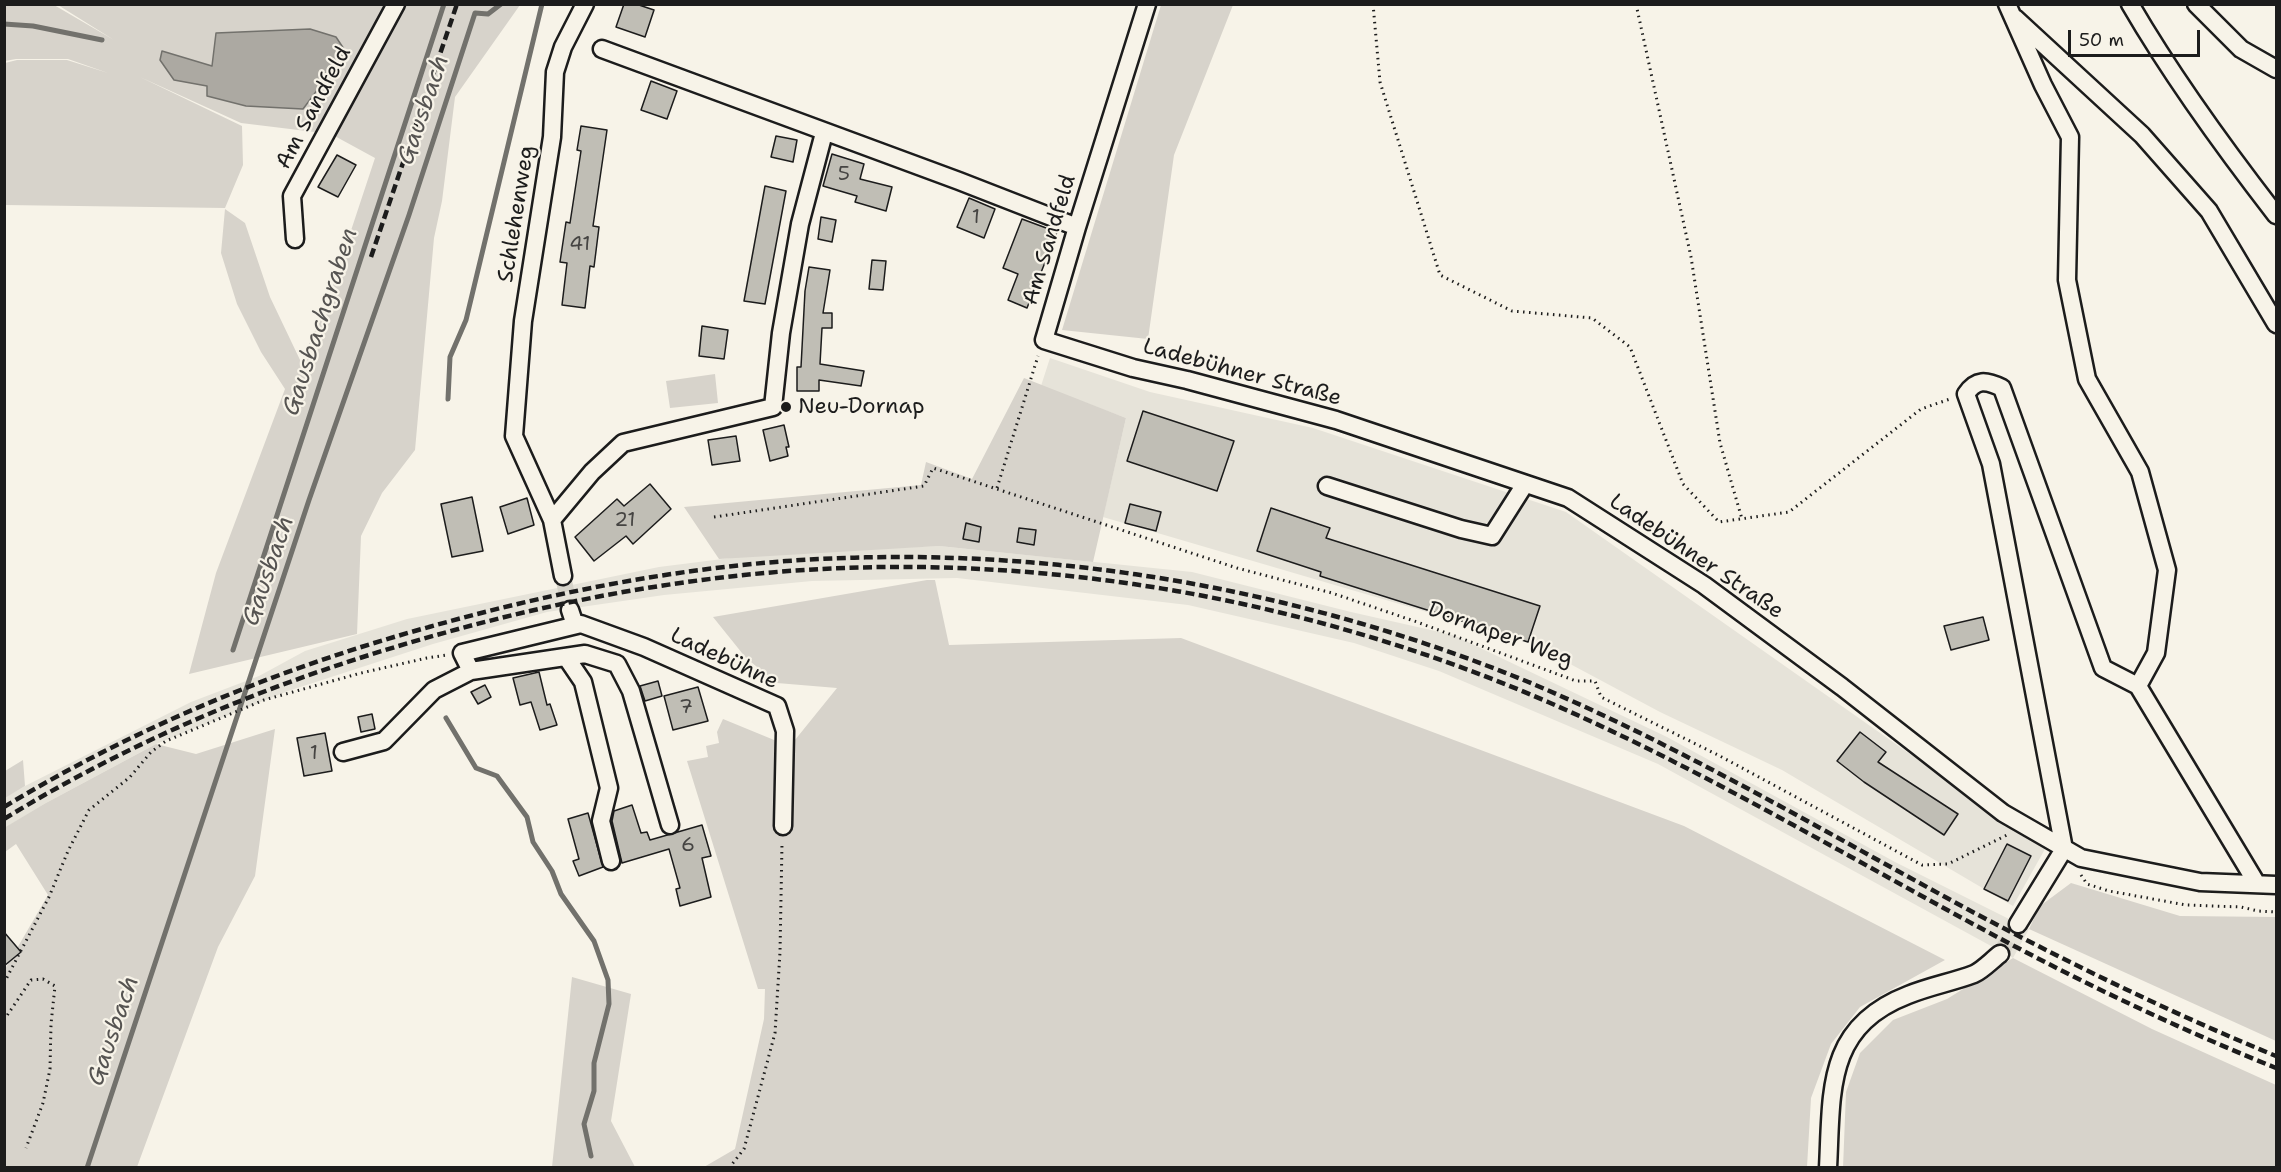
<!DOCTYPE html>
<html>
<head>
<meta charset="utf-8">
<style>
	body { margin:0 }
	#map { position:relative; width:2281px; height:1172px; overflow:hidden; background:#f7f3e8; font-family:"Shantell Sans",sans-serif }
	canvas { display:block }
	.frame { position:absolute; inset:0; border:6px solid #1c1c1c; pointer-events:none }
	.scale { position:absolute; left:2068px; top:30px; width:132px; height:27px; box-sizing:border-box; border:3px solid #1c1c1c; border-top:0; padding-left:8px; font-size:18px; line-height:21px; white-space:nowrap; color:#1c1c1c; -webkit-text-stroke:4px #f7f3e8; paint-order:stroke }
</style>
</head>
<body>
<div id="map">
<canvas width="2281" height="1172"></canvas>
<div class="frame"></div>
<div class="scale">50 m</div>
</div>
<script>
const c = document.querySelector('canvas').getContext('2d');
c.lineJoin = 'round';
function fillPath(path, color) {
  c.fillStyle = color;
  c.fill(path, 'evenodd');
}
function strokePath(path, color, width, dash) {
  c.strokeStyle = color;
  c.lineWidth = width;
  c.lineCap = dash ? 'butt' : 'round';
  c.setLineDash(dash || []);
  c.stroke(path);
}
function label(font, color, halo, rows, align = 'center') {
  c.font = font + ' "Shantell Sans",sans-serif';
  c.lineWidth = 4.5;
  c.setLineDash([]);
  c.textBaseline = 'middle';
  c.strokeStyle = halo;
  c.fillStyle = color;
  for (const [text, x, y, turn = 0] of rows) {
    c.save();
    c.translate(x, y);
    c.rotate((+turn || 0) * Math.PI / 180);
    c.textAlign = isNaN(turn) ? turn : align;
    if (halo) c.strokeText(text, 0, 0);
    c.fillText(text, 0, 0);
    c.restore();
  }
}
fillPath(new Path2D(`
	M 1050,358 L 1150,392 L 1313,428 L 1566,512 L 2045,849 L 2013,906 L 1782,770 L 1660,712 L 1529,642 L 1103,517 L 1126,418 L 1041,386 Z
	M 939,546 L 1192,572 L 1351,612 L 1453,635 L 1667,737 L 1895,862 L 2029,929 L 2013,958 L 1658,764 L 1439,671 L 1354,643 L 1188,605 L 957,578 L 812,581 L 664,595 L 547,612 L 433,644 L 288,691 L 156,744 L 44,804 L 5,828 L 4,798 L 25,786 L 191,702 L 259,676 L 305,651 L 407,619 L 659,567 L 770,553 Z`), '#e6e3d9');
fillPath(new Path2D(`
	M 5,5 L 54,5 L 114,40 L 58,5 L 520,5 L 455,97 L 442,201 L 434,238 L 415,450 L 382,493 L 361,536 L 357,634 L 189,674 L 216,573 L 285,389 L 261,352 L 237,304 L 221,253 L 225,209 L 245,223 L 270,297 L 301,362 L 326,306 L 375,158 L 331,134 L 241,123 L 140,77 L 242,126 L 243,165 L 225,208 L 5,205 L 5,63 L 17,60 L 67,60 L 108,73 L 68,59 L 16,59 L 5,61 Z
	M 1161,5 L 1233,5 L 1174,155 L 1148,339 L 1062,330 Z
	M 715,374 L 718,403 L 670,408 L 666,381 Z
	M 1024,378 L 1126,418 L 1093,562 L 939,546 L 719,559 L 684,507 L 921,485 L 926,462 L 972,479 Z
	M 927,580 L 935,580 L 949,645 L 1181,638 L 1684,826 L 1945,960 L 1860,1007 L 1831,1044 L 1811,1098 L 1807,1167 L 704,1167 L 735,1149 L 764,1019 L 765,989 L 758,989 L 687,761 L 708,757 L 706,746 L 719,743 L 717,732 L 723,719 L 779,742 L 782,756 L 837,688 L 777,683 L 746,658 L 713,617 Z
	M 275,729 L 255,876 L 218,947 L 137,1167 L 5,1167 L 5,969 L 48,895 L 16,844 L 5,852 L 4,828 L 44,804 L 156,744 L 196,754 Z
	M 23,760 L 25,786 L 5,798 L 5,771 Z
	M 2071,883 L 2180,916 L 2276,917 L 2276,1041 L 2029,929 L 2040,906 Z
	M 2013,958 L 2152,1029 L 2276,1085 L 2276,1167 L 1843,1168 L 1846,1092 L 1860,1053 L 1893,1020 L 1947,999 Z
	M 572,977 L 631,994 L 611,1121 L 635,1167 L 552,1167 Z`), '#d7d3cb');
const water = new Path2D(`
	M 310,29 L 336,37 L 346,52 L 303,109 L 246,106 L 207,96 L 207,86 L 174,80 L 160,60 L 162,51 L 212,66 L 216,33 Z`);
fillPath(water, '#aca9a2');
strokePath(water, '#72716c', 1.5);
strokePath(new Path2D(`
	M 4,24 L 33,26 L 102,40
	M 448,399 L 450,357 L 466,320 L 542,4
	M 233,650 L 444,4
	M 446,718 L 476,768 L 497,776 L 527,817 L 533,842 L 552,871 L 561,894 L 594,941 L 608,980 L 609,1004 L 594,1063 L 594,1091 L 584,1124 L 591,1156
	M 87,1168 L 309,500 L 409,215 L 475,13 L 488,14 L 501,4`), '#72716c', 5);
const building = new Path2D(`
	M 624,4 L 636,4 L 654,10 L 645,37 L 616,27 Z
	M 651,81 L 677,91 L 667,119 L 641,110 Z
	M 581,126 L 607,130 L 593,226 L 599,227 L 594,267 L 590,266 L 585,308 L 562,305 L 567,263 L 560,262 L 566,222 L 570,223 L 581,151 L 577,150 Z
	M 776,136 L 797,140 L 793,162 L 771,157 Z
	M 832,154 L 864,164 L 860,179 L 892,187 L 886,211 L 855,202 L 857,196 L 823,186 Z
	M 337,155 L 356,165 L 338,197 L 318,187 Z
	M 765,186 L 786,191 L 765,304 L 744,301 Z
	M 969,198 L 995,209 L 984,238 L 957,227 Z
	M 821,217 L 836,220 L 832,242 L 818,239 Z
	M 1022,219 L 1057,232 L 1027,308 L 1008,300 L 1018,274 L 1003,268 Z
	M 872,260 L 886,261 L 883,290 L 869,289 Z
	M 809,267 L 830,270 L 823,313 L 832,313 L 832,328 L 822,328 L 820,364 L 864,371 L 861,386 L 819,380 L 819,391 L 797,391 L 797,367 L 801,367 L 805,291 Z
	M 702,326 L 728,330 L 724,359 L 699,356 Z
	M 1143,411 L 1234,441 L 1217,491 L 1127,461 Z
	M 784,425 L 789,447 L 786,447 L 788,456 L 770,461 L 763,430 Z
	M 736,436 L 740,461 L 712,465 L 708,440 Z
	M 650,484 L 671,509 L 633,544 L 626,536 L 594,561 L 575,537 L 617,499 L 624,506 Z
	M 472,497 L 483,551 L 452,557 L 441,504 Z
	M 527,498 L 534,525 L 508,534 L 500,507 Z
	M 1130,504 L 1161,512 L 1156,531 L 1125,523 Z
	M 1271,508 L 1330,528 L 1326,538 L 1540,606 L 1528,642 L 1320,576 L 1321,572 L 1257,551 Z
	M 966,523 L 981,527 L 979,542 L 963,539 Z
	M 1019,528 L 1036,530 L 1034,545 L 1017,542 Z
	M 1983,617 L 1989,640 L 1951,650 L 1944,626 Z
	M 539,672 L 547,705 L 550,704 L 557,725 L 540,730 L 531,702 L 520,705 L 513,678 Z
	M 658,681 L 662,696 L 645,701 L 640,686 Z
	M 485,685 L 491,697 L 478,704 L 471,692 Z
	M 698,687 L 708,721 L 673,730 L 664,696 Z
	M 372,714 L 375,729 L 361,732 L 358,717 Z
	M 1860,732 L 1886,752 L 1878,762 L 1958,814 L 1944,835 L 1864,782 L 1837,761 Z
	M 325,733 L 332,771 L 304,776 L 297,738 Z
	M 632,805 L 641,833 L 647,832 L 650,840 L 702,825 L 711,856 L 702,858 L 711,897 L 680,906 L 676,889 L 680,888 L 669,849 L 622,863 L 612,821 L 614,811 Z
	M 588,813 L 603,867 L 579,876 L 573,861 L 579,859 L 568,819 Z
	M 2007,844 L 2031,856 L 2008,901 L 1984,889 Z
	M 4,932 L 21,952 L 4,966 Z`);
fillPath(building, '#c0beb5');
strokePath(building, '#1c1c1c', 1.5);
strokePath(new Path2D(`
	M 563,576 L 570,610
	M 2000,954 L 2018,924`), '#d6d3c9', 16, [16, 8]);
const minor = new Path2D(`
	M 1147,4 L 1077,227 L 1044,340 L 1133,368 L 1187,380 L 1336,420 L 1568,498 L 1704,585 L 1842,687 L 2003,813 L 2081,858 L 2200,882 L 2276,885
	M 2007,4 L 2043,85 L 2070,137 L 2067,280 L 2087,379 L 2140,472 L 2167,570 L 2156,653 L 2138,686
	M 2130,4 C 2173,78 2224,148 2276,215
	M 2196,4 L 2241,49 L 2276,69
	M 2015,18 L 2142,135 L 2209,211 L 2276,324
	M 602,49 L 959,181 L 1077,227
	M 295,239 L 292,196 L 396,4
	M 1327,486 L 1461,529 L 1492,536 L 1525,484
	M 552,520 L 592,472 L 623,443 L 773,407 L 781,333 L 800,224 L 824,133
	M 563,576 L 552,520 L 514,436 L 523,321 L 552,137 L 555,72 L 563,47 L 585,4
	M 570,610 L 575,625
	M 566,657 L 583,682 L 609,788 L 601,821 L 611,861
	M 471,671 L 462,653 L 581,624 L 644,647 L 777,706 L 785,731 L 783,826
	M 343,752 L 384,741 L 434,690 L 471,671 L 585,654 L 617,664 L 631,691 L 670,825
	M 2018,924 L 2064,849 L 1991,464 L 1966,394 C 1976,379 1986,380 2002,388 L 2103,668 L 2138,686 L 2257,884
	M 1828,1168 C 1832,1091 1825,1027 1908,995 C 1930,986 1953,982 1974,974 C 1983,970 1992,960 2000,954`);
strokePath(minor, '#1c1c1c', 21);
strokePath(new Path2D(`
	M 1373,4 L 1380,82 L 1440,275 L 1512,311 L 1592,318 L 1630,347 L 1683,484 L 1719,522 L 1789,512 L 1921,409 L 1950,399
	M 1636,4 L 1691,257 L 1720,443 L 1742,519
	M 997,488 L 1038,356
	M 714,517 L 924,486 L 933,468 L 1237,568 L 1332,593 L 1417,622 L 1576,681 L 1595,681 L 1601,697 L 1718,755 L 1922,865 L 1948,864 L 2007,835
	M 2081,875 L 2087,884 L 2109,891 L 2186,905 L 2241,907 L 2258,911 L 2276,912
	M 4,983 L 49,897 L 68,851 L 89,810 L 130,777 L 151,752 L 166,741 L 264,700 L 361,673 L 427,658 L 447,655
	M 4,1020 L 31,980 L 43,979 L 55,986 L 51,1024 L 50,1069 L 43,1103 L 26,1148
	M 729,1168 L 744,1149 L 775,1033 L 780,952 L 782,843`), '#1c1c1c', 3, [1.5, 4.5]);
strokePath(minor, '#f7f3e8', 16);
strokePath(new Path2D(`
	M 371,257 L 457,4
	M 4,807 C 136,727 280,668 429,627 C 546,594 666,570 787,561 C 1038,543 1293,586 1526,681 C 1679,745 1823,831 1969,910 C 2069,963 2171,1013 2276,1056
	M 4,819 C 123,746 249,692 382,651 C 486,619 593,594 702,580 C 986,542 1285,588 1548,702 C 1704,770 1851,859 2001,939 C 2091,987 2182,1030 2276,1068`), '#1c1c1c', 4.5, [9, 4.5]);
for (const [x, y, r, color] of [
	[786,407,6,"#1c1c1c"]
]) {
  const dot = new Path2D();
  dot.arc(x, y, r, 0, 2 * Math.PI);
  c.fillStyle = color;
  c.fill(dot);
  strokePath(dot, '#f7f3e8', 2);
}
label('20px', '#454442', null, [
	["5",844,175],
	["1",976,218],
	["41",580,245],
	["21",625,521],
	["7",686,708],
	["1",314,754],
	["6",688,846]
]);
label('22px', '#1c1c1c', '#f7f3e8', [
	["Am Sandfeld",314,108,-62],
	["Schlehenweg",517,214,-81],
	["Am Sandfeld",1050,240,-73],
	["Ladebühner Straße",1242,373,15],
	["Ladebühner Straße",1696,557,34],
	["Dornaper Weg",1500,635,20],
	["Ladebühne",724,659,25]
]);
label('22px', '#1c1c1c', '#f7f3e8', [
	["Neu-Dornap",798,407]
], 'left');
label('italic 24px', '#565452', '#f7f3e8', [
	["Gausbach",424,110,-71],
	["Gausbachgraben",321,322,-72],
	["Gausbach",269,571,-71],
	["Gausbach",114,1031,-71]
]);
</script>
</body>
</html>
